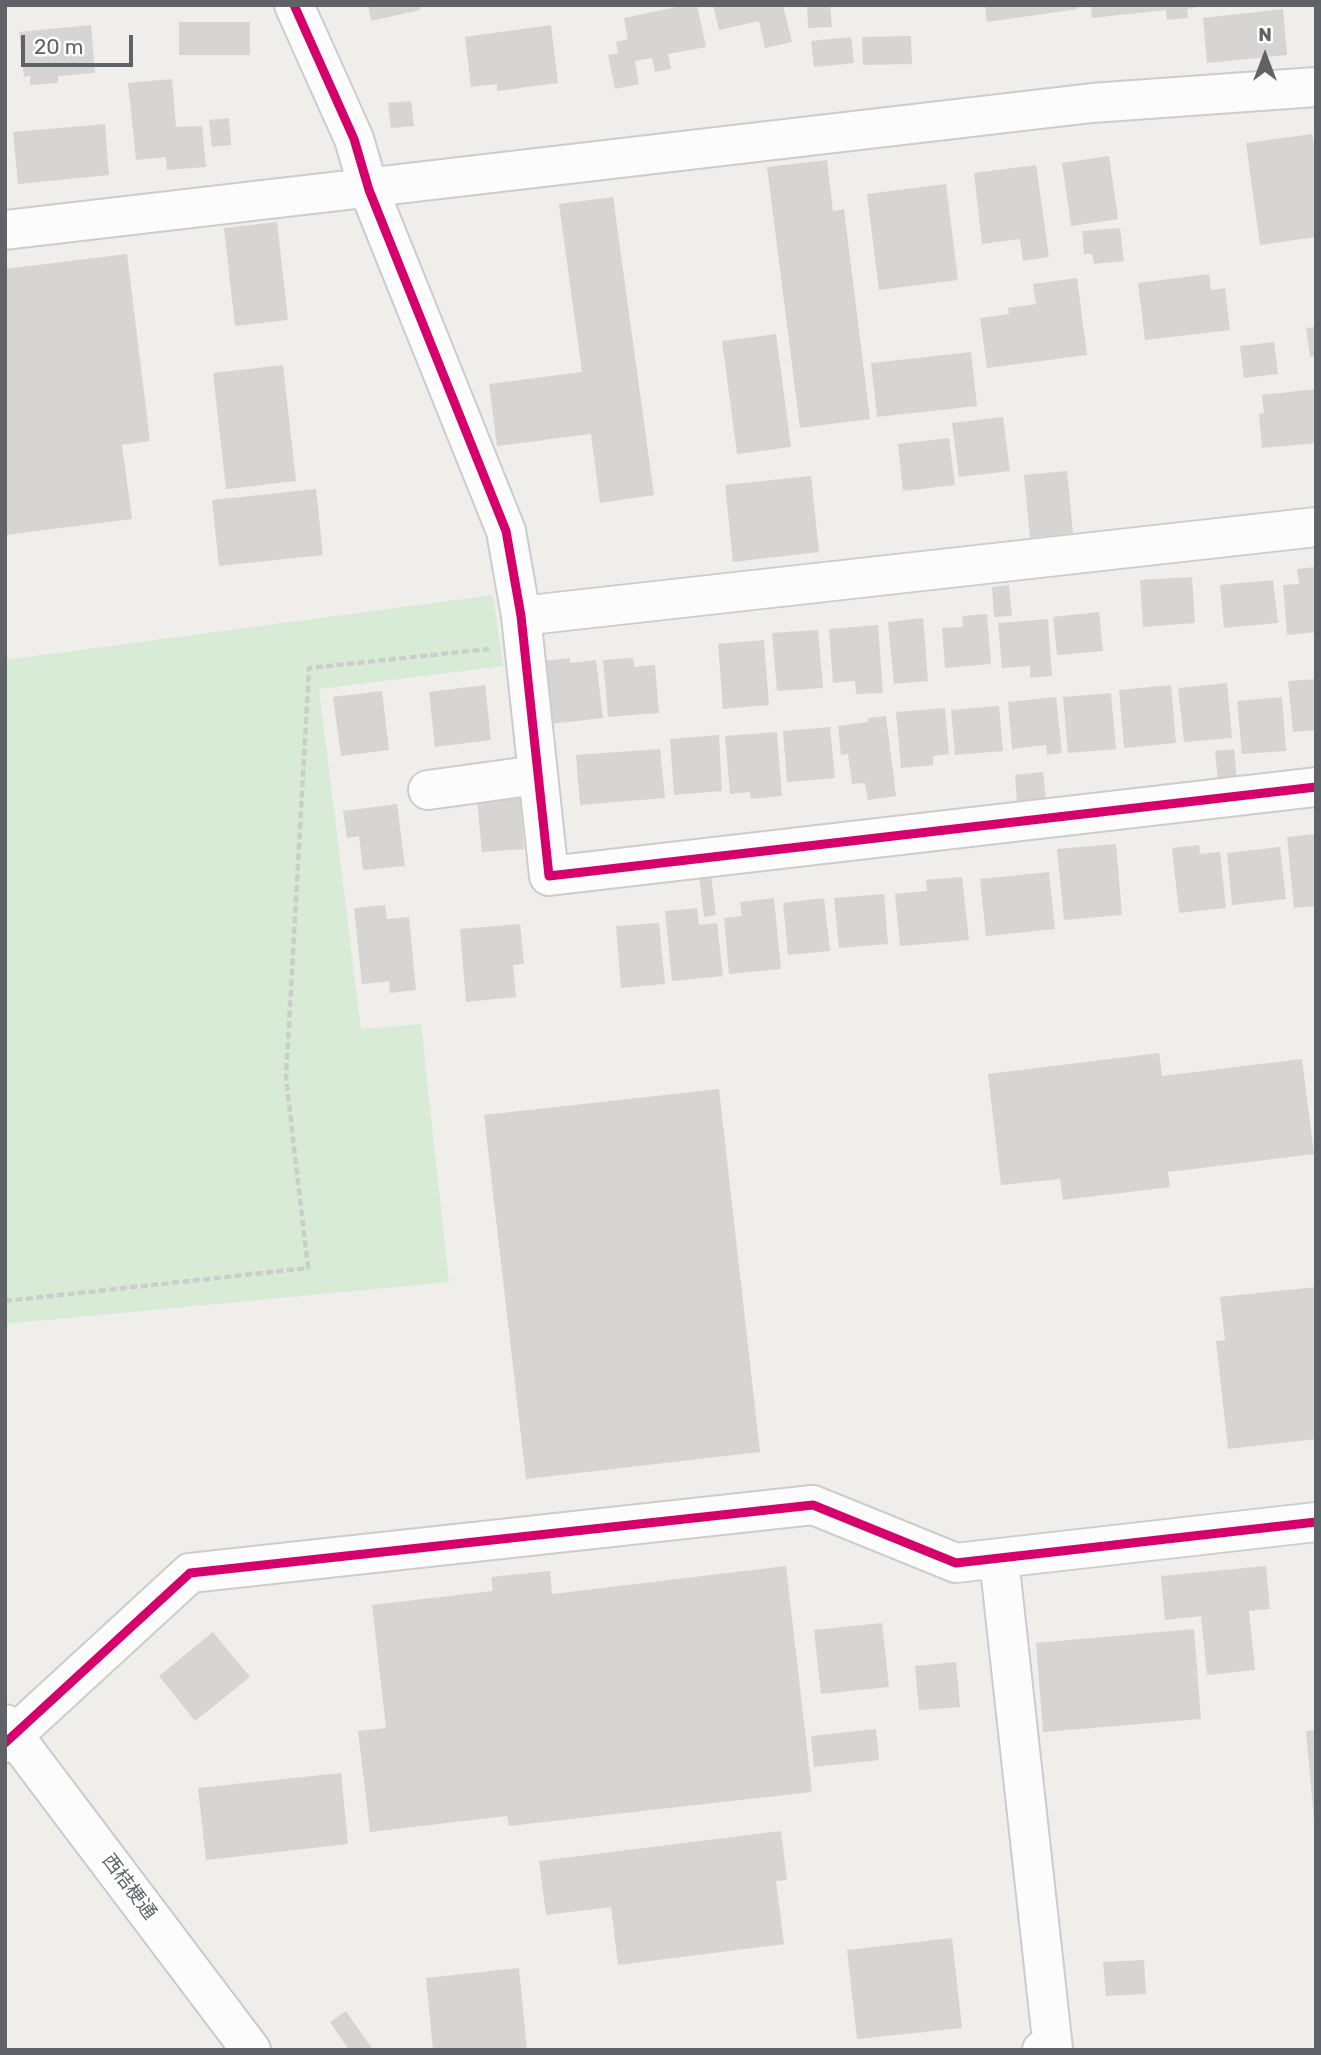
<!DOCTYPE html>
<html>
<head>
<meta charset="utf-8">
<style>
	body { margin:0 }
	#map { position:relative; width:1321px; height:2055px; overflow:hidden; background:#efeeea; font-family:Rubik,sans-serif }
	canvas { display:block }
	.frame { position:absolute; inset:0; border:7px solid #5f6368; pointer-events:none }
	.north { position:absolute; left:1230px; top:21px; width:70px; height:70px; -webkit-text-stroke:5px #fff; paint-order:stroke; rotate:0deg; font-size:19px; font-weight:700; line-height:28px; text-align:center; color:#5f6368 }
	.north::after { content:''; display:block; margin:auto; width:24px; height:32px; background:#5f6368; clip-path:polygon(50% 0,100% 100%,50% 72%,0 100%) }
	.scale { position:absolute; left:21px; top:35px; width:112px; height:32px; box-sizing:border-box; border:4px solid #5f6368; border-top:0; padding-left:9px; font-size:21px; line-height:24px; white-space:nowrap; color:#5f6368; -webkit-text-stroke:5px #fff; paint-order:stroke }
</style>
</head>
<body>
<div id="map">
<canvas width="1321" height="2055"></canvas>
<div class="frame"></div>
<div class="north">N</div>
<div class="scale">20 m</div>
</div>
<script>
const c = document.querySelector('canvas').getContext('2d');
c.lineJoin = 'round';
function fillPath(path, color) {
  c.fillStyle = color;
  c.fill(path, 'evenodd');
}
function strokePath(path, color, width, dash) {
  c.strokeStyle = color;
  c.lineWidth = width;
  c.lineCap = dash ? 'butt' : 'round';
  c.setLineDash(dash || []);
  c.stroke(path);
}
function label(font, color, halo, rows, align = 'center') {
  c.font = font + ' Rubik,"Noto Sans JP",sans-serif';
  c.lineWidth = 7;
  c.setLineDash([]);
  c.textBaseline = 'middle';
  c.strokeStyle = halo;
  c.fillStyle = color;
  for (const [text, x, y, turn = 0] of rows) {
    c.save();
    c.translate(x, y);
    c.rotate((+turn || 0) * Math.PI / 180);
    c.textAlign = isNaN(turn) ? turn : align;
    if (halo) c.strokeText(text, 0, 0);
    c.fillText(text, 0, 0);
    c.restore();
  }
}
fillPath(new Path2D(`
	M 493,595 L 503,666 L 319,689 L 361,1029 L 421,1024 L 449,1282 L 5,1324 L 5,660 Z`), '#d8ebd6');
fillPath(new Path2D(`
	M 368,5 L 419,5 L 420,10 L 371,21 Z
	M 686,5 L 697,5 L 706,47 L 668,54 L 671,69 L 655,72 L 652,58 L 635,61 L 639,84 L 615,89 L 608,55 L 618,53 L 616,42 L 628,39 L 624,18 Z
	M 713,5 L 783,5 L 792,42 L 765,48 L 759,21 L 719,30 Z
	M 807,5 L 830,5 L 832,27 L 808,28 Z
	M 985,5 L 1078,5 L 1078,9 L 987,22 Z
	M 1091,5 L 1194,5 L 1194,8 L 1187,9 L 1188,18 L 1167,20 L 1166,10 L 1092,18 Z
	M 1283,9 L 1287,55 L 1207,63 L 1203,18 Z
	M 179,22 L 250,22 L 250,55 L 179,55 Z
	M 91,25 L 95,73 L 58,76 L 58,83 L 30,85 L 30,76 L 24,77 L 19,32 Z
	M 551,25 L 558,83 L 497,91 L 497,84 L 471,87 L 465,37 Z
	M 911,36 L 912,64 L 863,65 L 862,37 Z
	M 851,37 L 854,63 L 814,67 L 811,41 Z
	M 172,79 L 176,127 L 202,126 L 206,167 L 167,170 L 166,157 L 136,160 L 128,83 Z
	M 411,101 L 414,126 L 391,128 L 388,103 Z
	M 229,118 L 231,145 L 212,147 L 209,120 Z
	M 105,124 L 109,175 L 18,184 L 13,132 Z
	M 1312,134 L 1316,159 L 1316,237 L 1260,245 L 1246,143 Z
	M 1109,156 L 1118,219 L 1071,226 L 1062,163 Z
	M 827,160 L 833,211 L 844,209 L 870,419 L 800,428 L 767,167 Z
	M 1036,165 L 1049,257 L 1023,261 L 1020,239 L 982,244 L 974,173 Z
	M 946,184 L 958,280 L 879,290 L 867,194 Z
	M 613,197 L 654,495 L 600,503 L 591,434 L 497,446 L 489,384 L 582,372 L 559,204 Z
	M 277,222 L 288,320 L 235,326 L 224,228 Z
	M 1120,228 L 1124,261 L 1094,264 L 1092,254 L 1084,254 L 1082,231 Z
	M 127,254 L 150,441 L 122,445 L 132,519 L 5,535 L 5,269 Z
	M 1209,274 L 1211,290 L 1225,288 L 1230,330 L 1145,340 L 1138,283 Z
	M 1077,278 L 1087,355 L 987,368 L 980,318 L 1009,314 L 1008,308 L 1036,304 L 1033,284 Z
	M 1316,327 L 1316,356 L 1310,357 L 1306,328 Z
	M 776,334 L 791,447 L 737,454 L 722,341 Z
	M 1274,342 L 1278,374 L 1244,378 L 1240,346 Z
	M 971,352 L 977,406 L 877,417 L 871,363 Z
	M 283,365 L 296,481 L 226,489 L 213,373 Z
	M 1316,389 L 1316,443 L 1262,448 L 1259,414 L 1264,413 L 1262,395 Z
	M 1003,417 L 1010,471 L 959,477 L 952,423 Z
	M 949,438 L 955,485 L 903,491 L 898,444 Z
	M 1067,471 L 1073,533 L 1030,538 L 1024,475 Z
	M 811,476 L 819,552 L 733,562 L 725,485 Z
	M 316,489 L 323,555 L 219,566 L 212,500 Z
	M 1315,567 L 1316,632 L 1287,635 L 1283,585 L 1299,584 L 1297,569 Z
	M 1192,577 L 1195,623 L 1143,627 L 1140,580 Z
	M 1273,580 L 1278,623 L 1224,628 L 1220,585 Z
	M 1009,585 L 1012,616 L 994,617 L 992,587 Z
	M 1099,612 L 1103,651 L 1057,655 L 1053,617 Z
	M 987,614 L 991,664 L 945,668 L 942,628 L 963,627 L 962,616 Z
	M 923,618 L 928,681 L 894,684 L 888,622 Z
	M 1048,619 L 1052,676 L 1030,678 L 1030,666 L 1002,668 L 998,623 Z
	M 878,625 L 883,693 L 856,694 L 855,681 L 833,683 L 829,629 Z
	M 818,630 L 823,688 L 777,691 L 772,633 Z
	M 764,640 L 769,705 L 723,709 L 718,644 Z
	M 570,658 L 570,663 L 596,660 L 603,718 L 550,724 L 544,661 Z
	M 633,658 L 634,667 L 655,665 L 659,713 L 608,717 L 603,660 Z
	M 1316,679 L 1316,730 L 1293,732 L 1288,681 Z
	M 1227,683 L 1232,738 L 1184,742 L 1178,688 Z
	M 485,685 L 491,740 L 435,747 L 429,692 Z
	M 1171,685 L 1176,743 L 1124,748 L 1119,690 Z
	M 382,691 L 389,750 L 341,756 L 333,697 Z
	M 1111,693 L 1116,749 L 1068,753 L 1063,697 Z
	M 1056,697 L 1062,753 L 1047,755 L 1046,745 L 1012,749 L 1008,702 Z
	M 1282,697 L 1286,751 L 1242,754 L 1237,701 Z
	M 999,706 L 1003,751 L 955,755 L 951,710 Z
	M 945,708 L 949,754 L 933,756 L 933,765 L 901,768 L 896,712 Z
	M 886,716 L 896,796 L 868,800 L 865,783 L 852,784 L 848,754 L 841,755 L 838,726 L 868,722 L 868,718 Z
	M 830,727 L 835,778 L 787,782 L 783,731 Z
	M 777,732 L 782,796 L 751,799 L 750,792 L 730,794 L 725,736 Z
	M 719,735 L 722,791 L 674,795 L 670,739 Z
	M 660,749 L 665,798 L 580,805 L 576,755 Z
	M 1234,749 L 1237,780 L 1218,782 L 1215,751 Z
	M 1043,772 L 1046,801 L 1017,803 L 1015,775 Z
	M 520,798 L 524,849 L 482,852 L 477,801 Z
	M 397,804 L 405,866 L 363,870 L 359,836 L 347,838 L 343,811 Z
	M 1316,834 L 1316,906 L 1294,908 L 1287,837 Z
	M 1116,844 L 1122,915 L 1064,920 L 1057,849 Z
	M 1199,845 L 1200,854 L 1220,852 L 1226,908 L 1179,913 L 1172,848 Z
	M 1280,847 L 1286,899 L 1232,905 L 1227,853 Z
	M 1049,872 L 1055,929 L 986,936 L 980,879 Z
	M 711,875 L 716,915 L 704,917 L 699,877 Z
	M 962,877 L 969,940 L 900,946 L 895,894 L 927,891 L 926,880 Z
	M 884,894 L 888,944 L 839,948 L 834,898 Z
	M 774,898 L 781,969 L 729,974 L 724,918 L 742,916 L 740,902 Z
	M 824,898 L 830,951 L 788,955 L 783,903 Z
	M 385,905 L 387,919 L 409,917 L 416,990 L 390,993 L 389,981 L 362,984 L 354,908 Z
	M 697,908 L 699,925 L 717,923 L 723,976 L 672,981 L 665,911 Z
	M 659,923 L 665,984 L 621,988 L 616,926 Z
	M 520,924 L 524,964 L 513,965 L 516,997 L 466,1002 L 460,929 Z
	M 1159,1053 L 1162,1076 L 1302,1059 L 1314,1154 L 1168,1172 L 1170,1187 L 1063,1200 L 1060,1179 L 1001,1185 L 988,1074 Z
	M 719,1089 L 760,1452 L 526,1479 L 484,1115 Z
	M 1316,1287 L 1316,1439 L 1228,1449 L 1216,1341 L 1225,1340 L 1220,1297 Z
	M 786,1566 L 812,1792 L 509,1826 L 507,1816 L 370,1832 L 358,1731 L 386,1728 L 372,1605 L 493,1591 L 491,1577 L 550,1571 L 552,1594 Z
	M 1266,1566 L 1270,1609 L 1249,1611 L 1255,1670 L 1207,1675 L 1201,1616 L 1165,1620 L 1161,1576 Z
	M 882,1623 L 889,1687 L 821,1694 L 814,1630 Z
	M 1194,1629 L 1201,1719 L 1043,1732 L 1036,1643 Z
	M 213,1632 L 250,1677 L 195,1721 L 159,1676 Z
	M 956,1662 L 960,1707 L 919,1710 L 915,1666 Z
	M 876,1729 L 879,1760 L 814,1767 L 811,1736 Z
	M 1316,1730 L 1316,1820 L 1314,1820 L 1306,1731 Z
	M 341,1773 L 348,1844 L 206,1860 L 198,1788 Z
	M 781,1831 L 787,1880 L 776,1881 L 784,1944 L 618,1965 L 611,1907 L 546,1915 L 539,1861 Z
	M 952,1938 L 962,2028 L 857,2039 L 847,1950 Z
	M 1144,1960 L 1146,1994 L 1106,1996 L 1103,1962 Z
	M 519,1968 L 527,2050 L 433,2050 L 426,1978 Z
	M 346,2011 L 373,2050 L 349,2050 L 330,2022 Z`), '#d6d5d3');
const street = new Path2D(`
	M 294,5 L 354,139 L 369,190 L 506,531 L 521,616 L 549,876 L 1316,787
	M 5,230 L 1092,103 L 1316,87
	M 521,616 L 1316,527
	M 428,790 L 537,775
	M 999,1559 L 1053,2049 L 1042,2050
	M 5,1743 L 190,1573 L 813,1505 L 956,1563 L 1316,1522`);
const secondary = new Path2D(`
	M 5,1724 L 251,2050`);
strokePath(street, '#cbcccc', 42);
strokePath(secondary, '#cacacb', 42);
strokePath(new Path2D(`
	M 5,1301 L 308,1268 L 286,1078 L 309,668 L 489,649`), '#cacfcc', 4.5, [7, 3.5]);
strokePath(street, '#fdfcfc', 38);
strokePath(secondary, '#fdfcfc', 38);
strokePath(new Path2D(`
	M 294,5 L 354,139 L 369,190 L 506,531 L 521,616 L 549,876 L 1316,787
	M 5,1743 L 190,1573 L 813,1505 L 956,1563 L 1316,1522`), '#d6006c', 9);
label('19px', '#5f6368', '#fff', [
	["西桔梗通",129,1887,53]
]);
</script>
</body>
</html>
